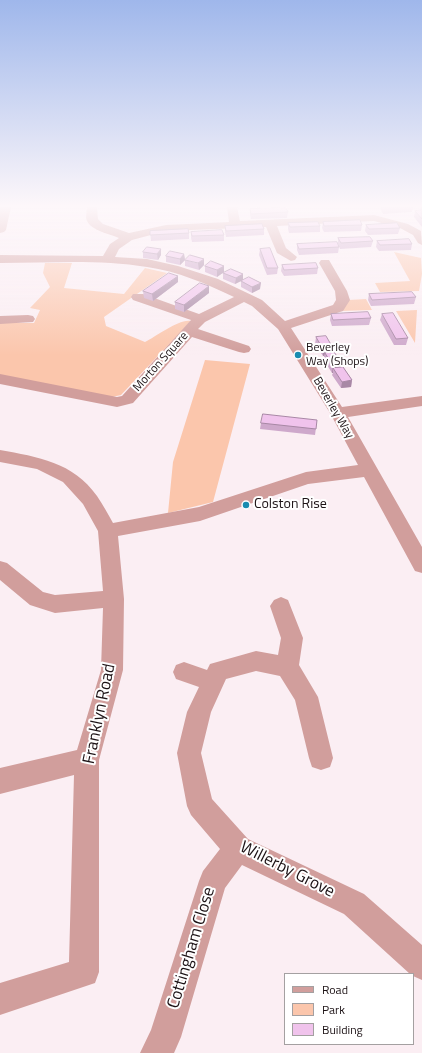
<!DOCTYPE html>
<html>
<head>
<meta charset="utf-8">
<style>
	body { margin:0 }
	#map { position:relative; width:422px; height:1053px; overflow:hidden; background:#fbeef3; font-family:"Titillium Web",sans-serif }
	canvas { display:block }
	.legend { position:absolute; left:284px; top:973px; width:130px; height:72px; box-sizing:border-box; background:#fff; border:1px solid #a4a0a1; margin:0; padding:5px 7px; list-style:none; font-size:12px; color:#1c1215 }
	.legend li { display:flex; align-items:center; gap:8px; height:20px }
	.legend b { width:20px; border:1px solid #a4a0a1 }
</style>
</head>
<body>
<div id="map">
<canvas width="422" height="1053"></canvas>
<ul class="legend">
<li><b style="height:5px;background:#d19e9c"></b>Road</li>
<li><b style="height:11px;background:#fbc6ac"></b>Park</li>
<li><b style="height:11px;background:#f0c3ec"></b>Building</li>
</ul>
</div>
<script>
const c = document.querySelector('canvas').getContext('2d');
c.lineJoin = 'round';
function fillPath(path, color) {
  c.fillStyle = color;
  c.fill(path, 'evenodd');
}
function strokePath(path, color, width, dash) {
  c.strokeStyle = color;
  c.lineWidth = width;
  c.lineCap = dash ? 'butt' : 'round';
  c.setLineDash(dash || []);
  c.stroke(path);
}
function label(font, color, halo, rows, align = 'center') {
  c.font = font + ' "Titillium Web",sans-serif';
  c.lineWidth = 4;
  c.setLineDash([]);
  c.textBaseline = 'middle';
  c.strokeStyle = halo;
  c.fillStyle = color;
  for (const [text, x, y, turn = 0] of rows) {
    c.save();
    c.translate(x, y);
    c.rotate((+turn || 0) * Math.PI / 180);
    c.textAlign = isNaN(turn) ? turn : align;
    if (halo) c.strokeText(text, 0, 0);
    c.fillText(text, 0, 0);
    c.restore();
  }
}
fillPath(new Path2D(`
	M 394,252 L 421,258 L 422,274 L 419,291 L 380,292 L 375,283 L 410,281 Z
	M 45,263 L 72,263 L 64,288 L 124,294 L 145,268 L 167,273 L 104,317 L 106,326 L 145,342 C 155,337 180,318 191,321 L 121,395 L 112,397 L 0,377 L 0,323 L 34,323 L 40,310 L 30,308 L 50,287 L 43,273 Z
	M 366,299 L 372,310 L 340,311 L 348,300 Z
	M 417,310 L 415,343 L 396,311 Z
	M 205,360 L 250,364 L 213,502 L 168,513 L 173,462 Z`), '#fbc6ac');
fillPath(new Path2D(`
	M 0,207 L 11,207 L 6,230 L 4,232 L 0,233 Z
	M 87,207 L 97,207 L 98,219 L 103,224 L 129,233 L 166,225 L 229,222 L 227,207 L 237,207 L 240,221 L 374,215 L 408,224 L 421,231 L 422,245 L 418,243 L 413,235 L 400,228 L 374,221 L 277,226 L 286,248 L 297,257 L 295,260 L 291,261 L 277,253 L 266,227 L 166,231 L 132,240 L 119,249 L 115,257 L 147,259 L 178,266 L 218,279 L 262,300 L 285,321 L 333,305 L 336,300 L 335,291 L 319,263 L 321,260 L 329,260 L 347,291 L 350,300 L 343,311 L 291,328 L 342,407 L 422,396 L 422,406 L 348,417 L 422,547 L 422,573 L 415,571 L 364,477 L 308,484 L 200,521 L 118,536 L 124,599 L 123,670 L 99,760 L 99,972 L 95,983 L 0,1015 L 0,983 L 69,962 L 74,775 L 0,794 L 0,768 L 77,750 L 101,670 L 103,608 L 55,613 L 30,605 L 0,580 L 0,561 L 7,563 L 43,592 L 55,595 L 103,591 L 98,531 L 83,504 L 63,482 L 37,469 L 0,462 L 0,450 C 38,457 73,462 97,496 C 103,505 108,514 113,523 L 199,507 L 306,472 L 358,465 L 330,413 L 278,329 L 252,306 L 244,302 L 205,322 L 198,329 L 249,346 L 251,349 L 249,352 L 244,353 L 239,352 L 192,337 L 133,403 L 117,407 L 0,384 L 0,374 L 117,397 L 122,396 L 191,320 L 133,300 L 131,297 L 133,294 L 143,294 L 199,314 L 234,297 C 207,284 177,271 147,267 C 99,259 49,263 0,263 L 0,255 L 103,256 L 110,244 L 119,238 C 110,234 92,231 87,221 C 85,217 87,211 87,207 Z
	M 28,315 L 33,316 L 35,319 L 33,322 L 0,324 L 0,316 Z
	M 281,597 L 288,600 L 303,638 L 299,665 L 318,697 L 333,758 L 330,767 L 321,770 L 312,767 L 309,758 L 295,700 L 280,676 L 256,671 L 226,679 L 211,712 L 201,753 L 212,799 L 248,839 L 364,894 L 422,945 L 422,980 L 413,976 L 413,974 L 410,974 L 344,914 L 242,865 L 225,888 L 181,1037 L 174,1053 L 140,1053 L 151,1030 L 199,881 L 203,871 L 220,849 L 191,815 L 187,806 L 177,753 L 187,712 L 199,687 L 176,679 L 173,672 L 176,665 L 184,662 L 207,670 L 210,664 L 256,651 L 278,655 L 281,638 L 270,606 L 274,600 Z`), '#d19e9c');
fillPath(new Path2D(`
	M 381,207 L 413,207 L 412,212 L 383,214 L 381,210 Z
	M 420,207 L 422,207 L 422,227 L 414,217 L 415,211 L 422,210 Z
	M 250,209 L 288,212 L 287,218 L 251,219 L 250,215 Z
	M 323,222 L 362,225 L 361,231 L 324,232 L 322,228 Z
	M 288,223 L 320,226 L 320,232 L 289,233 L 288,229 Z
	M 366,225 L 400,228 L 398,234 L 368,235 L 365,231 Z
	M 225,226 L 264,229 L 264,235 L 226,237 L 225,232 Z
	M 150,231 L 189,233 L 189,239 L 151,241 Z
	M 191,232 L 224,235 L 224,241 L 192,242 L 191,238 Z
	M 338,238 L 373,241 L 371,247 L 340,249 L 338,244 Z
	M 377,241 L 412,244 L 411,250 L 379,251 L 376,247 Z
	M 297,244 L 339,247 L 338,253 L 299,255 L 297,250 Z
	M 161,249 L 161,255 L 158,260 L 143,258 L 143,252 Z
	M 260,249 L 278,268 L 277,274 L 267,275 L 259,255 Z
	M 184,254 L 185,260 L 180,265 L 166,262 L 166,256 Z
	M 185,260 L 204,265 L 199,270 L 185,266 Z
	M 282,265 L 318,268 L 317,274 L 284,276 L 281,271 Z
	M 205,266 L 224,266 L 224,272 L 217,277 L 205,272 Z
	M 223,273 L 243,274 L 243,280 L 260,289 L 252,293 L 241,287 L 241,281 L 235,284 L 223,279 Z
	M 178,282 L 153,301 L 144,298 L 143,291 Z
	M 209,293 L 184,312 L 175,309 L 175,302 Z
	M 369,294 L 416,297 L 414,304 L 371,306 L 368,300 Z
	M 331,314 L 371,318 L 369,325 L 332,326 L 330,320 Z
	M 382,314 L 408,338 L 406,345 L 394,345 L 380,320 Z
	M 316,337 L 333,348 L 333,352 L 352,380 L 351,387 L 341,388 L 332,375 L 333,373 L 332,373 L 324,360 L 324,356 L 323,356 L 315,344 Z
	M 317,420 L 315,435 L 260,429 L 261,423 Z`), '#cea8cb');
fillPath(new Path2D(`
	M 161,249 L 161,255 L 158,260 L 157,254 Z
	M 184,254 L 185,260 L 180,265 L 180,259 Z
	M 204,259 L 204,265 L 199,270 L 198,263 Z
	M 224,266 L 224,272 L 217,277 L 217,270 Z
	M 243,274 L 243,280 L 235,284 L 236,278 Z
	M 178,276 L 178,282 L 153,301 L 152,294 Z
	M 261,283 L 260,289 L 252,293 L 252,287 Z
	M 209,286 L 209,293 L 184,312 L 184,305 Z
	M 333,348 L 332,355 L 325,353 L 324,356 L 323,356 L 323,349 Z
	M 343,365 L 342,371 L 333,368 L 333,373 L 332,373 L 333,366 Z
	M 352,380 L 351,387 L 341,388 L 342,382 Z`), '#a888a5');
const building = new Path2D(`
	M 286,208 L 288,212 L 251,214 L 250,209 Z
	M 422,210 L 422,219 L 415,211 Z
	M 360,220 L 362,225 L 324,226 L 323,222 Z
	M 318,222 L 320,226 L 290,227 L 288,223 Z
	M 397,223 L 400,228 L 369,229 L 366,225 Z
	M 262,224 L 264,229 L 226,231 L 225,226 Z
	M 188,229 L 189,233 L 150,235 L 150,231 Z
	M 222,230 L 224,235 L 192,236 L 191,232 Z
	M 370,237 L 373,241 L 341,243 L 338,238 Z
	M 409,239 L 412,244 L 380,245 L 377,241 Z
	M 337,242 L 339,247 L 299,249 L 297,244 Z
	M 147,247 L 161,249 L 157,254 L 143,252 Z
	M 270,248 L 278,268 L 267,268 L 260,249 Z
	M 170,251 L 184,254 L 180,259 L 166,256 Z
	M 190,255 L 204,259 L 198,263 L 185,260 Z
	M 211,261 L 224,266 L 217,270 L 205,266 Z
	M 316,263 L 318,268 L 284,270 L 282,265 Z
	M 231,269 L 243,274 L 236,278 L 223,273 Z
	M 169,273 L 178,276 L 152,294 L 143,291 Z
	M 249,277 L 261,283 L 252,287 L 241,281 Z
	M 200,283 L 209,286 L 184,305 L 175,302 Z
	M 412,292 L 416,297 L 372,300 L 369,294 Z
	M 368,312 L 371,318 L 333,320 L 331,314 Z
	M 393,313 L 408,338 L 396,339 L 382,314 Z
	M 326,336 L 333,348 L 323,349 L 316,337 Z
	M 334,352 L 343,365 L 333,366 L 325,353 Z
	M 343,367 L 352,380 L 342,382 L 333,368 Z
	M 263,414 L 317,420 L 316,429 L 261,423 Z`);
fillPath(building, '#f0c3ec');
strokePath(building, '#a888a5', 1);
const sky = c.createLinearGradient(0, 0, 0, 355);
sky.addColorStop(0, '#9fb7eb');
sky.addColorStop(0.58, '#fdf7fa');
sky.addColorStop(1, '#fdf7fa00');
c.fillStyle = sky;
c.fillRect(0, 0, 422, 355);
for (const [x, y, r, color] of [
	[298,355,4,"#188cb0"],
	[246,505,4,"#188cb0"]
]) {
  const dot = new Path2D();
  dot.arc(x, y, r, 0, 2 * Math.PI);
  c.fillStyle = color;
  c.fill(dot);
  strokePath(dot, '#fff', 1.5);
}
label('12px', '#1c1215', '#fff', [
	["Beverley",306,348],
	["Way (Shops)",306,362]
], 'left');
label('12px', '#1c1215', '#fff', [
	["Morton Square",161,362,-48],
	["Beverley Way",333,408,60]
]);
label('14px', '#1c1215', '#fff', [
	["Colston Rise",254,505]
], 'left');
label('17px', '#1c1215', '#fff', [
	["Franklyn Road",100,714,-78],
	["Willerby Grove",287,870,27],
	["Cottingham Close",192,948,-73]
]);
</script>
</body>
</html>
